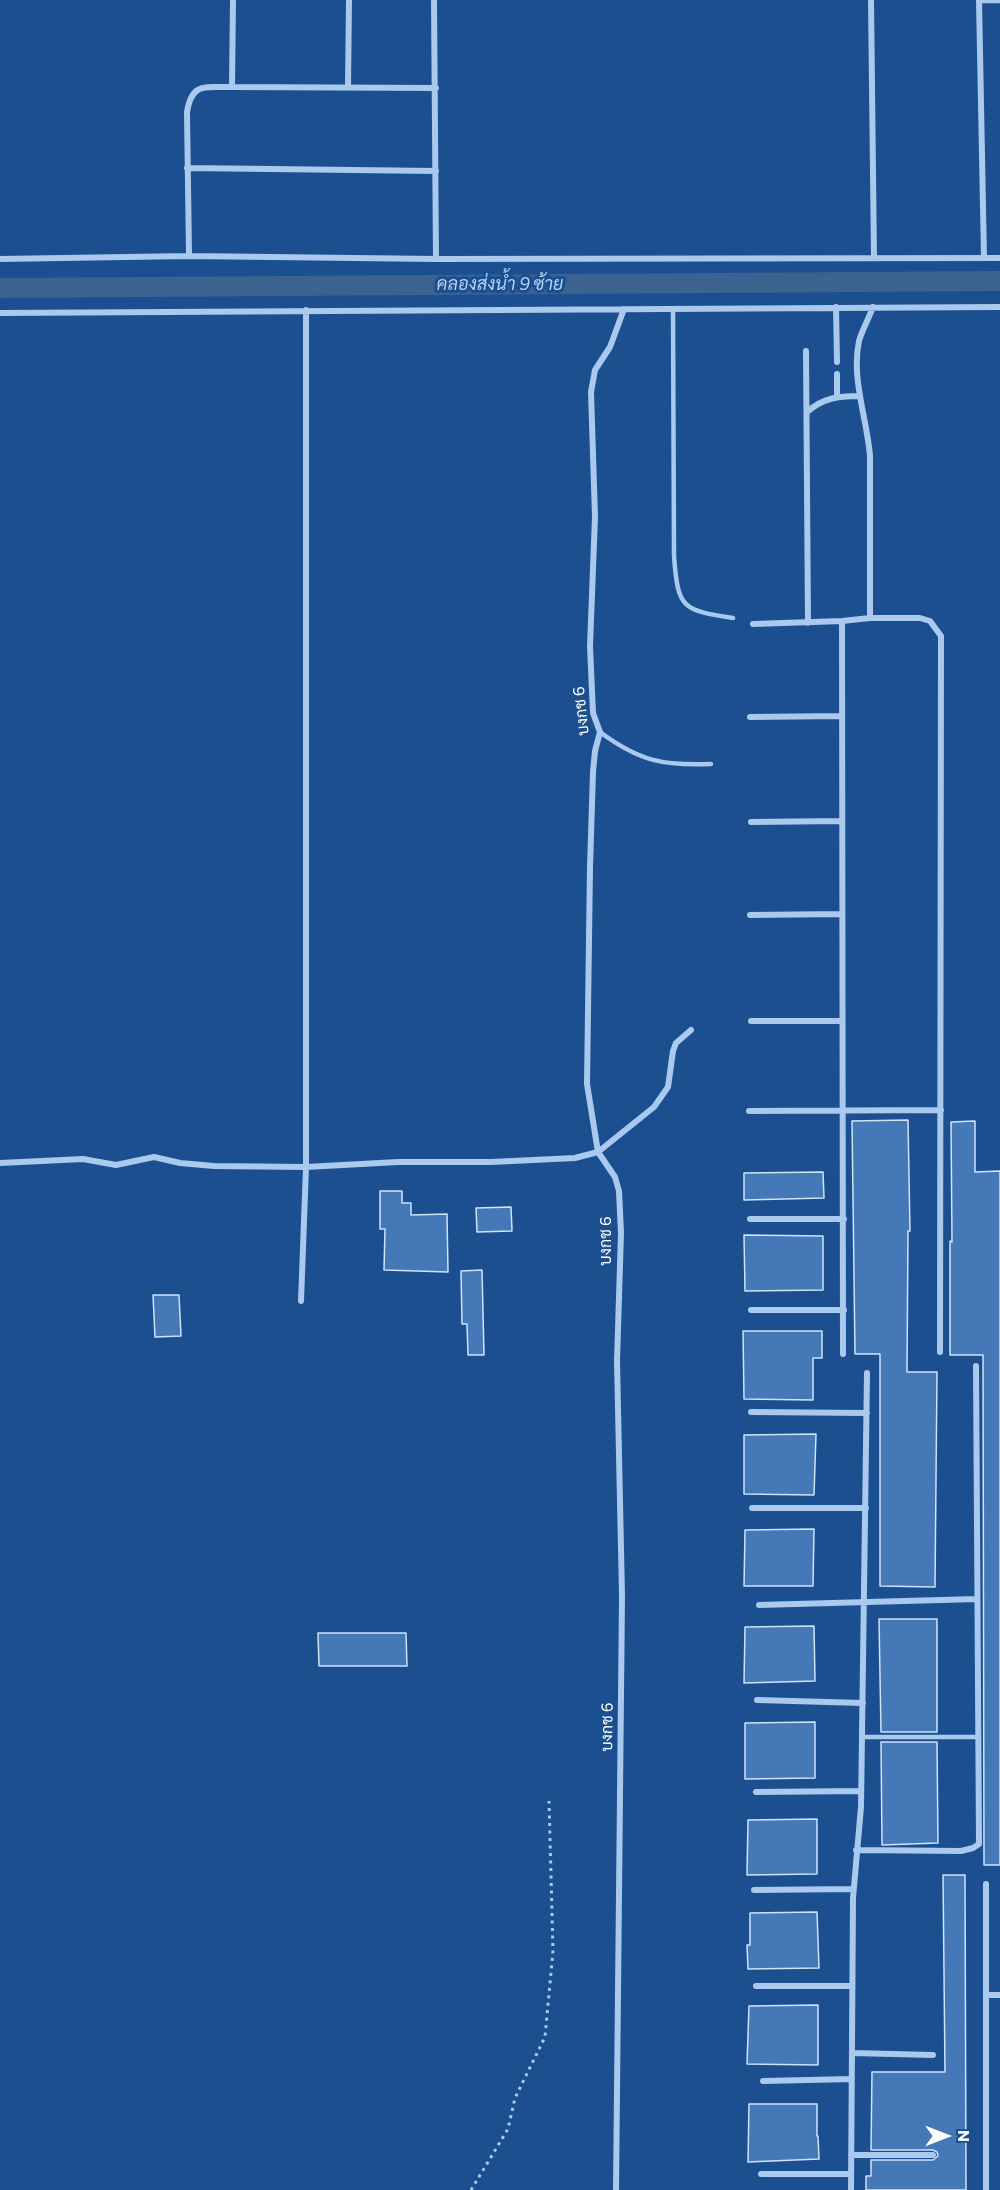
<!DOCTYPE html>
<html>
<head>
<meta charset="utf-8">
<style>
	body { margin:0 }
	#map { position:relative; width:1000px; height:2190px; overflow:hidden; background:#1b4f8f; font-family:Commissioner,sans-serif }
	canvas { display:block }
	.north { position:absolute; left:916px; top:2106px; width:60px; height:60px; -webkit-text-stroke:4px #1b4f8f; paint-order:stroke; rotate:90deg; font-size:16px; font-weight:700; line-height:24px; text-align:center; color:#fff }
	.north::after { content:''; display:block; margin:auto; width:21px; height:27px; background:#fff; clip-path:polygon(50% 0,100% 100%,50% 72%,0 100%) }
</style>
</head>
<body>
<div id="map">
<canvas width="1000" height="2190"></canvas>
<div class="north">N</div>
</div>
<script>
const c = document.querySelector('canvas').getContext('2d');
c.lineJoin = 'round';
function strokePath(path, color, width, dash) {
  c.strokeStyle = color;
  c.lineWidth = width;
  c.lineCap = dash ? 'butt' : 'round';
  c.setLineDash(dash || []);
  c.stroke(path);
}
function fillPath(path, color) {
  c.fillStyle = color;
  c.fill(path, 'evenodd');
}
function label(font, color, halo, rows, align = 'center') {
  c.font = font + ' Commissioner,Sarabun,sans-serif';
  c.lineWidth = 6;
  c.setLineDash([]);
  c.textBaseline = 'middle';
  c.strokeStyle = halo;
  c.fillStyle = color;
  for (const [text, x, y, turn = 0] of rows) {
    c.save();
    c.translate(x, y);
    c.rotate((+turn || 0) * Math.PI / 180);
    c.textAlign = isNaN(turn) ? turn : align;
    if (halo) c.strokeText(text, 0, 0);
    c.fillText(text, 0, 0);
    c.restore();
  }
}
strokePath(new Path2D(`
	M 0,288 L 1000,281`), '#3c6290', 20);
const building = new Path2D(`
	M 908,1120 L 910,1231 L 908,1231 L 907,1372 L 937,1372 L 935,1587 L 880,1586 L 880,1354 L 855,1354 L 852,1121 Z
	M 975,1121 L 975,1172 L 1000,1171 L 1000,1865 L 984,1865 L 983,1355 L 950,1355 L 950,1241 L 952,1242 L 951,1122 Z
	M 823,1172 L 824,1198 L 744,1200 L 744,1173 Z
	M 380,1191 L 402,1191 L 402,1203 L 411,1203 L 411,1215 L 447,1214 L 448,1272 L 384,1270 L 385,1229 L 380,1229 Z
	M 511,1207 L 512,1231 L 477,1232 L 476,1208 Z
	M 744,1235 L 823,1236 L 823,1290 L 745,1291 Z
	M 482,1270 L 484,1355 L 468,1355 L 467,1324 L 462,1324 L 461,1271 Z
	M 153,1295 L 179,1295 L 181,1336 L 155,1337 Z
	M 743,1331 L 822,1331 L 822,1358 L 813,1358 L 813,1400 L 744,1399 Z
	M 816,1434 L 814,1495 L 744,1494 L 744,1435 Z
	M 814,1529 L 813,1586 L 744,1586 L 745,1530 Z
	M 879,1619 L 937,1619 L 937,1732 L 881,1732 Z
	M 814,1626 L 815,1681 L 744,1683 L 745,1627 Z
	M 318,1633 L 406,1633 L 407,1666 L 319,1666 Z
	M 815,1722 L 815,1778 L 745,1779 L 745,1723 Z
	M 881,1742 L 937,1742 L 938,1843 L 882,1845 Z
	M 817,1819 L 817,1874 L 747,1875 L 748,1820 Z
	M 943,1875 L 965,1875 L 966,2190 L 866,2190 L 866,2176 L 871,2176 L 871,2160 L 933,2160 L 938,2156 L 937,2152 L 933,2150 L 871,2150 L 872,2072 L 945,2072 Z
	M 817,1912 L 819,1968 L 748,1969 L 747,1945 L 750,1945 L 750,1913 Z
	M 818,2005 L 818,2065 L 747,2064 L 749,2006 Z
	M 749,2104 L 817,2104 L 817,2136 L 818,2136 L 819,2159 L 748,2162 Z`);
fillPath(building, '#4478b7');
strokePath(building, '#cfe3fa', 1.5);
strokePath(new Path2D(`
	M 471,2190 L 508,2129 L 515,2098 L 545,2037 L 553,1951 L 549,1801`), '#a9c9ee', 3, [3, 4.5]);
strokePath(new Path2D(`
	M 979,1 L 1000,1
	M 673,309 L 674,556 C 678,609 682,610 733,618
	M 600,732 C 639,761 663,766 711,764
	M 862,1737 L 979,1737`), '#a9c9ee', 4.5);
strokePath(new Path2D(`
	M 434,0 L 436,259
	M 871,0 L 874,258
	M 979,0 L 984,258
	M 232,87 L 233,0
	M 348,87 L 349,0
	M 187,168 L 436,171
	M 189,256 L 187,112 C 192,81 206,88 232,87 L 436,88
	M 0,259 L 189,256 L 436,259 L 1000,258
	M 836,307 L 837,362
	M 0,313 L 1000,307
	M 806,351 L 808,623
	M 837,396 L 837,374
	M 807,412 C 823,398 838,396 859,396
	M 870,618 L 870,456 C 867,418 851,379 859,341 C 862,330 869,318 873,307
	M 842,621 L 843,1354
	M 753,624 L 842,621 L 870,618 L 920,618 L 930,621 L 941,636 L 940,1352
	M 750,717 L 841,716
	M 751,822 L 841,821
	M 750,915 L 842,914
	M 751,1021 L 842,1021
	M 749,1111 L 941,1110
	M 0,1163 L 83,1159 L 116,1165 L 154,1157 L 180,1163 L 214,1166 L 306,1167 L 398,1162 L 491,1162 L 575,1158 L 598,1152 L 654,1107 L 668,1087 L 673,1051 L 676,1043 L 691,1030
	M 750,1219 L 844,1219
	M 301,1301 L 306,1167 L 306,310
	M 751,1310 L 844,1310
	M 751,1412 L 867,1413
	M 752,1508 L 866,1508
	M 759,1605 L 977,1599
	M 757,1700 L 863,1703
	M 756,1792 L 861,1791
	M 856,1850 L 961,1851 L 973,1848 L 979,1844 L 976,1366
	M 754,1890 L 853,1889
	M 756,1986 L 852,1986
	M 986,1995 L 1000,1995
	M 852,2053 L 933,2055
	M 763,2081 L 852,2079
	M 851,2155 L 933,2155
	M 761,2174 L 851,2174
	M 616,2190 L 622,1596 L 617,1361 L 621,1233 L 619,1191 L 615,1177 L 598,1152 L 587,1084 L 590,867 L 593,772 L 595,751 L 600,732 L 593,713 L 590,646 L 595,517 L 591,392 L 595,370 L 610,347 L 624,309
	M 851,2190 L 853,1898 L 861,1807 L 867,1373
	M 986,2190 L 986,1884`), '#a9c9ee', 6);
label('16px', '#fff', '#1b4f8f', [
	["บงกช 6",581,711,-96],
	["บงกช 6",606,1241,-90],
	["บงกช 6",607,1727,-89]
]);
label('italic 18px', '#b5d3f5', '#1b4f8f', [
	["คลองส่งน้ำ 9 ซ้าย",500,284]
]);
</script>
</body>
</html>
